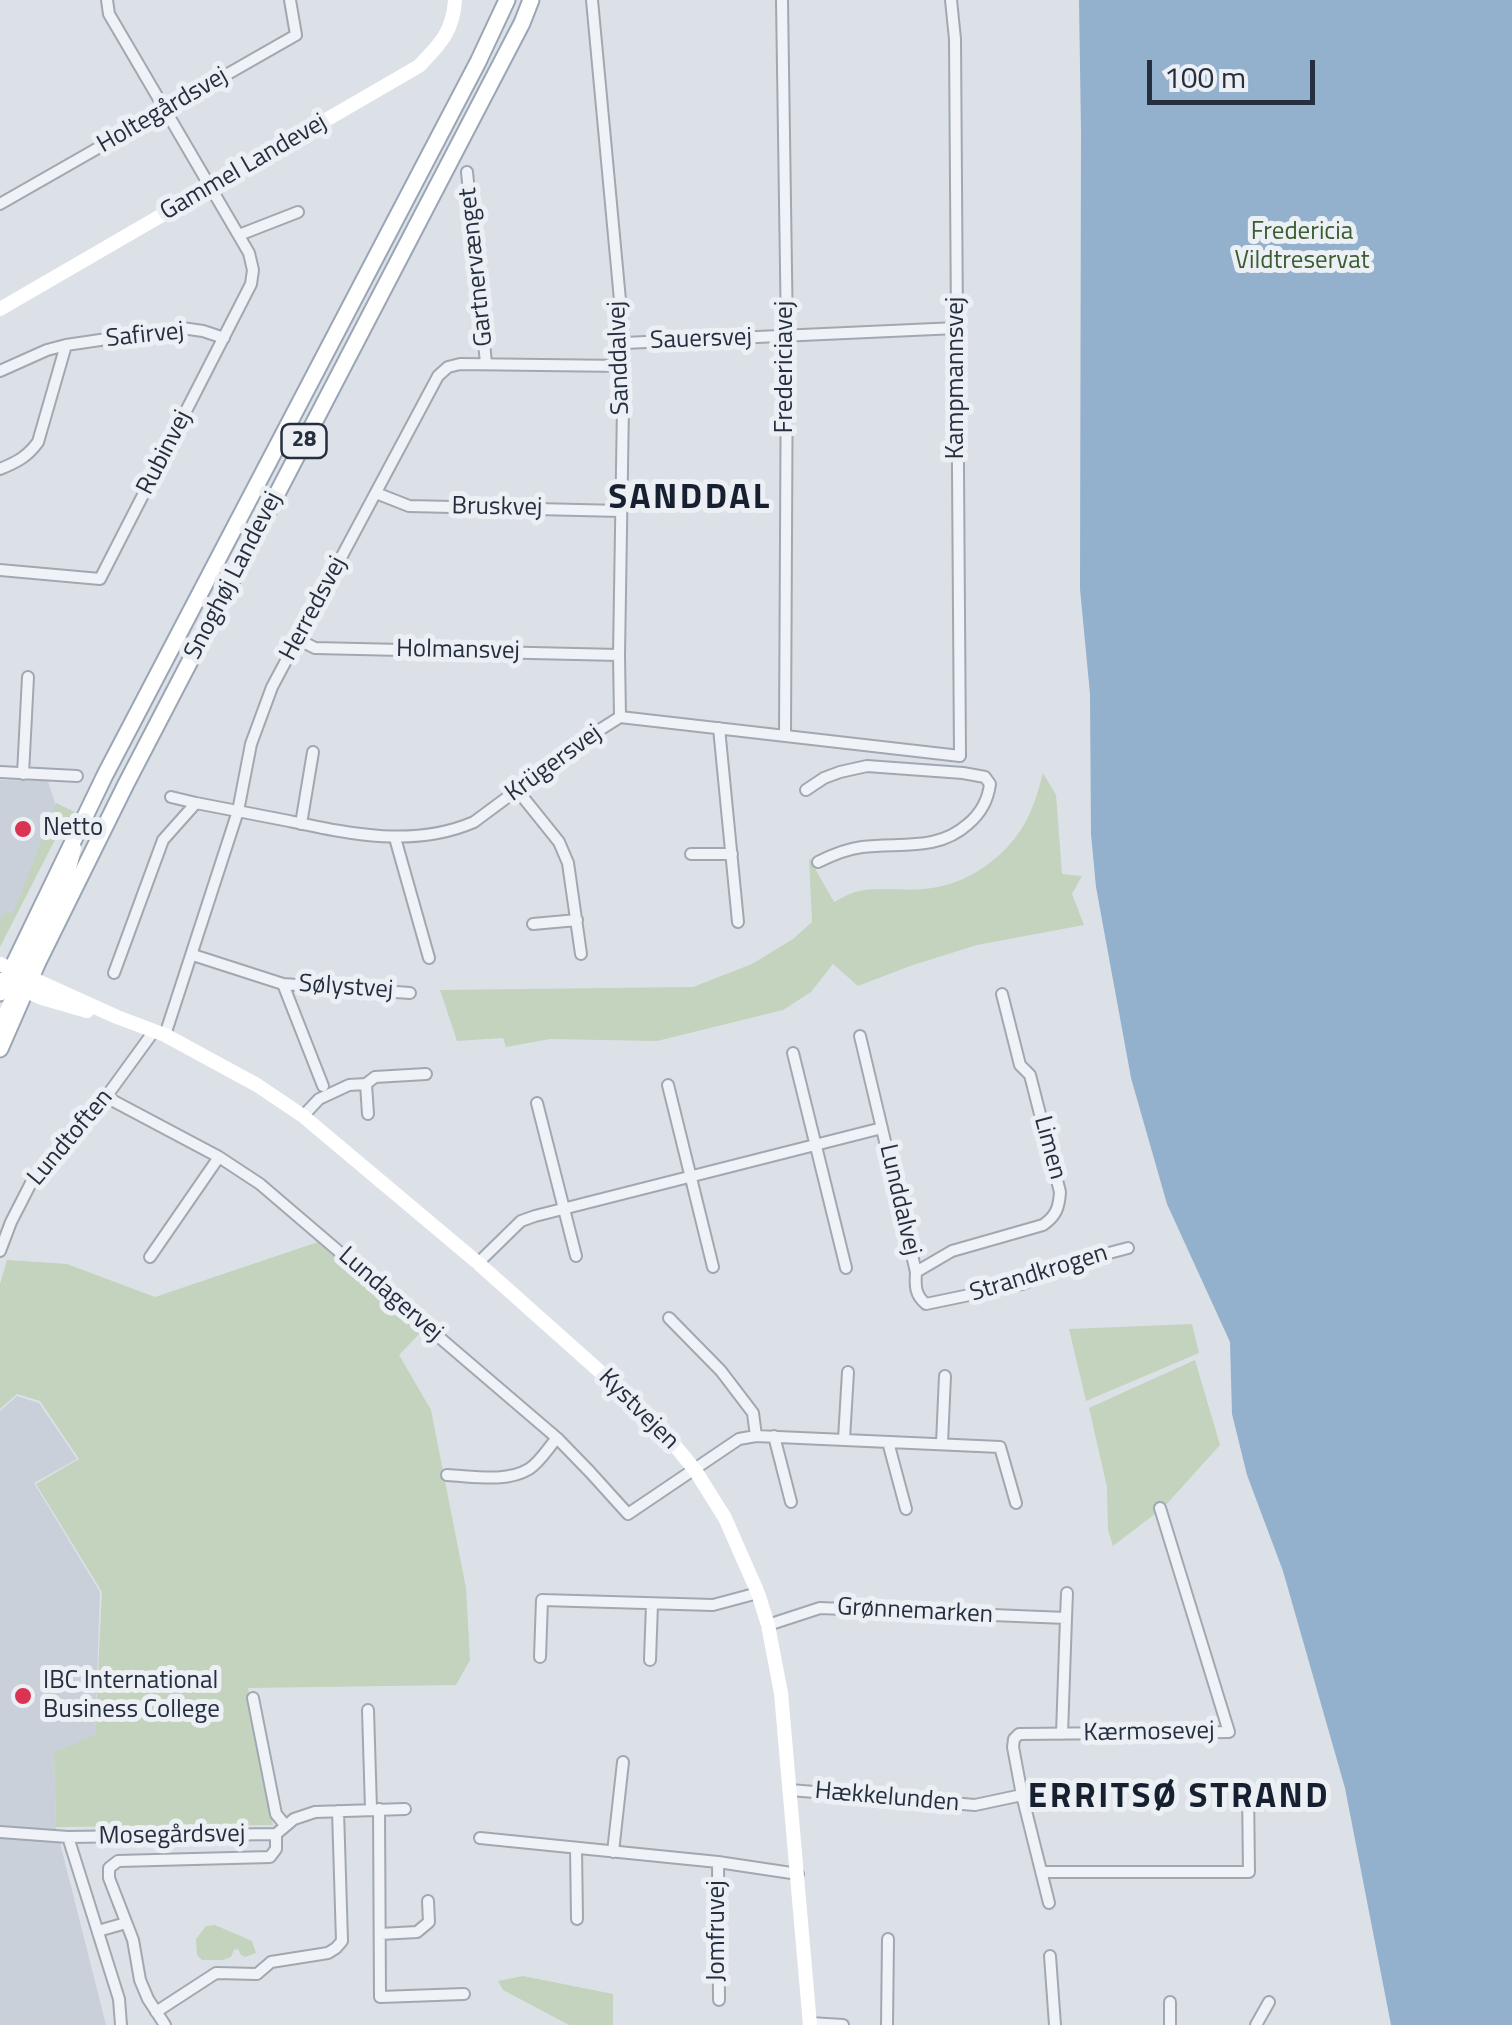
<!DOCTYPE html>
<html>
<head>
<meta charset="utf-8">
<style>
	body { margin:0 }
	#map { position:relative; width:1512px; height:2025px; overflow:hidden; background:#dce1e8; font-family:"Titillium Web",sans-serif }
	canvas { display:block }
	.scale { position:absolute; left:1147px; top:60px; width:168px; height:45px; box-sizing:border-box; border:5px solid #252f40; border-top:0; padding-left:12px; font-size:30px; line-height:35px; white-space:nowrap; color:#252f40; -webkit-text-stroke:8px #ecf0f5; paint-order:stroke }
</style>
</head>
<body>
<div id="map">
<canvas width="1512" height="2025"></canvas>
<div class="scale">100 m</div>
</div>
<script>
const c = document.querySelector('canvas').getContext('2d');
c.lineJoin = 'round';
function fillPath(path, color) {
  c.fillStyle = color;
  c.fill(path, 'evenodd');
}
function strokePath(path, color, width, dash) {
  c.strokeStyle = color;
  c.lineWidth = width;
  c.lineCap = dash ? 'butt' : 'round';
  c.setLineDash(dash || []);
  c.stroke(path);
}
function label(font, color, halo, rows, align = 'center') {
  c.font = font + ' "Titillium Web",sans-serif';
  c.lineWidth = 10;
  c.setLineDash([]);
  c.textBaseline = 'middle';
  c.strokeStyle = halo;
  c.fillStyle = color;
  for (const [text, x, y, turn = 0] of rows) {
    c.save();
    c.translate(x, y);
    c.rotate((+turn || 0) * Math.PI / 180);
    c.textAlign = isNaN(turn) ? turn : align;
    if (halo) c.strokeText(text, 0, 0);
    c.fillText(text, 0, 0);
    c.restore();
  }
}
fillPath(new Path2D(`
	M 0,780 L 48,781 L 62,826 L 16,912 L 0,934 Z
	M 17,1396 L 39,1403 L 77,1459 L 34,1483 L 100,1592 L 95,1736 L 54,1753 L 56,1827 L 106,2025 L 0,2025 L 0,1411 Z`), '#cad0da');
fillPath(new Path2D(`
	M 1043,773 L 1056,795 L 1062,874 L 1082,876 L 1072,894 L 1084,925 L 977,945 L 910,966 L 858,986 L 833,964 L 811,992 L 783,1010 L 657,1041 L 550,1039 L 506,1047 L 503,1038 L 457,1041 L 440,990 L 693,987 L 752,964 L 793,939 L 812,922 L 809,858 L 834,902 C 840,899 848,894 855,892 C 877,886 902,891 924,889 C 967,886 1010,855 1028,817 C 1035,803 1039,788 1043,773 Z
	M 56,803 L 75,812 L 60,830 L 0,947 L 0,921 L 6,912 L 13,914 Z
	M 318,1242 L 421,1332 L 399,1355 L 431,1410 L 466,1588 L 470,1660 L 456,1685 L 248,1688 L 273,1825 L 56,1827 L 54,1752 L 95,1735 L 102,1592 L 36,1484 L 79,1459 L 40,1401 L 17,1394 L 0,1409 L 0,1284 L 7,1260 L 67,1264 L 155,1297 Z
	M 1192,1324 L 1199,1353 L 1086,1401 L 1069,1329 Z
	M 1195,1360 L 1220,1445 L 1164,1507 L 1113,1546 L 1108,1530 L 1107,1487 L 1089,1408 Z
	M 215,1925 L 252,1941 L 256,1953 L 245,1957 L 241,1955 L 238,1949 L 234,1950 L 231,1957 L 223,1960 L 202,1960 L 197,1955 L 196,1939 L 206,1926 Z
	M 523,1976 L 613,1994 L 613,2025 L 569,2025 L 503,1990 L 498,1981 Z`), '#c3d3bd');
fillPath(new Path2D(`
	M 1079,0 L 1512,0 L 1512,2025 L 1391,2025 L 1345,1788 L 1283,1571 L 1247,1475 L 1232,1414 L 1230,1342 L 1167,1204 L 1131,1078 L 1096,887 L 1091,834 L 1090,694 L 1080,589 L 1081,131 Z`), '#93b0cc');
const street = new Path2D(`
	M 592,0 L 624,343 L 619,655 L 620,717
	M 782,0 L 787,336 L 785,735
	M 467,172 L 486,363
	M 0,204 L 296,35 L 290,0
	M 239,235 L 298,212
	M 624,343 L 957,328
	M 0,371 L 47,350 L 66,345 L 182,328 L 203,331 L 224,338
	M 0,469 C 17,462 27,457 38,442 L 66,345
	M 376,493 L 409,506 L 621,511
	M 0,570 L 100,579 L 251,284 L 253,270 L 249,253 L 109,14 L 107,0
	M 299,640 L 315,648 L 619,655
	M 719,728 L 738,922
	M 0,772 L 77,776
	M 23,774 L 28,677
	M 806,790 L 824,778 L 840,772 L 867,766 L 963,773 L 985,777 L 990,784 C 988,800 980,814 968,824 C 937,852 899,842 862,847 C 846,849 832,855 818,862
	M 518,791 L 559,842 L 568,863 L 581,954
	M 171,797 L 196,803
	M 301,824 L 313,752
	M 395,838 L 429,958
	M 691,854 L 732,854
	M 533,924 L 577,920
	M 193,955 L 283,984 L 410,993
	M 114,973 L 163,840 L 196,803 C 227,809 258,815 289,821 C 350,834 414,848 474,822 L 590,736 L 620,717 L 960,756 L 955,39 L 951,0
	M 283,984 L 323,1086
	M 165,1035 L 238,811 L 251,744 L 272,687 L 438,376 L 448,367 L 460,364 L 624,366
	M 860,1036 L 916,1272 C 915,1286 915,1295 926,1304 L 1022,1284 L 1075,1262 L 1128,1248
	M 793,1053 L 846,1268
	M 366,1084 L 368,1114
	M 668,1085 L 713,1267
	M 106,1097 L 219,1157 L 260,1184 L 557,1438 L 590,1472 L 628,1514 L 739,1439 L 756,1436 L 1000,1447 L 1016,1503
	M 537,1103 L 576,1256
	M 303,1116 L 319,1099 L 349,1085 L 366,1084 L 375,1077 L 426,1074
	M 0,1251 L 11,1222 L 33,1179 L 106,1097 L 154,1031
	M 150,1257 L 219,1157
	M 478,1263 L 521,1221 L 535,1216 L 882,1128
	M 916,1272 L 952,1251 L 1043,1225 C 1056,1216 1059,1208 1060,1192 L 1030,1075 L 1020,1065 L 1002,994
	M 669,1318 L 721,1371 L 753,1413 L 756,1436
	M 774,1436 L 791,1502
	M 844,1439 L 848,1372
	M 888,1442 L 906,1509
	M 942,1443 L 945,1376
	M 447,1475 C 472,1476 506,1483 529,1469 C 540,1462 548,1448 557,1438
	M 1066,1618 L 1067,1593
	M 768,1625 L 820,1608 L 1066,1618 L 1062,1734
	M 540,1657 L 542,1600 L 713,1605 L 758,1593
	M 650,1660 L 652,1604
	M 253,1698 L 276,1814 L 285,1825
	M 368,1710 L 371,1809
	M 790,1790 L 975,1805 L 1022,1795
	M 379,1809 L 380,1997 L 464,1994
	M 0,1832 L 68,1837 L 119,1999 L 121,2025
	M 68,1837 L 276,1834 L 294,1819 L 315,1812 L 405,1809
	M 480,1838 L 718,1862 L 798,1874
	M 576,1848 L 577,1919
	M 613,1852 L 623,1762
	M 718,1862 L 719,2000
	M 1042,1872 L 1249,1872 L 1248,1789
	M 1049,1903 L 1022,1795 L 1013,1747 L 1014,1739 L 1019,1734 L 1229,1732 L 1160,1508
	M 98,1931 L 126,1923
	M 380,1934 L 417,1932 L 429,1922 L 428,1901
	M 1050,1956 L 1055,2025
	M 156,2012 L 216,1973 L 257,1974 L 271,1962 L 328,1953 L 336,1948 L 342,1941 L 338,1811
	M 810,2023 L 843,2025
	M 165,2025 L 148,1999 L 140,1980 L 133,1940 L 109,1878 L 109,1868 L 118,1861 L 270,1857 L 276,1849 L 276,1834
	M 887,2025 L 888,1939
	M 1170,2025 L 1170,2002
	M 1256,2025 L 1269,2002`);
const primary = new Path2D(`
	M 0,993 L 105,775 L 478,62 L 507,0
	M 0,1049 L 38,962 L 126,784 L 522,23 L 531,0`);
strokePath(street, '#a1a8b2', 14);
strokePath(primary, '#9ba6b5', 19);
strokePath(street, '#eff2f6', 10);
strokePath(new Path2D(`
	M 0,309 L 419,66 C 440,44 453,32 455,0
	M 0,964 L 117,1017 L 165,1035 L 257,1085 L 303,1116 L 478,1263 L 652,1418 L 695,1470 L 725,1518 L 758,1593 L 768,1625 L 781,1693 L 810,2025
	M 0,980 L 42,998 L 87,1011
	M 23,981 L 21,974 L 69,868 L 74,848
	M 0,1026 L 17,988 L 14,979`), '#fff', 14);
strokePath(primary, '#fff', 15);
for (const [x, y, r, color] of [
	[23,829,10,"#da3452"],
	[23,1696,10,"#da3452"]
]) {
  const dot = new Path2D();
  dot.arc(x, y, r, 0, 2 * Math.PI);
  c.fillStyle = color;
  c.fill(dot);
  strokePath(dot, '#ecf0f5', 4);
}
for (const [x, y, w] of [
	[304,441,45]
]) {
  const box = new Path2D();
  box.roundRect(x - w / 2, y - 17, w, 34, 8);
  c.fillStyle = '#ecf0f5';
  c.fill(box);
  strokePath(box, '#252f40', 2.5);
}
label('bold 22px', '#252f40', null, [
	["28",304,441]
]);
label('25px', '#252f40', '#ecf0f5', [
	["Holtegårdsvej",163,111,-30],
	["Gammel Landevej",244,168,-30],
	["Gartnervænget",477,267,-96],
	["Safirvej",145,336,-6],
	["Sauersvej",701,340,-2],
	["Sanddalvej",620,358,-92],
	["Fredericiavej",786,367,-90],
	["Kampmannsvej",957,378,-90],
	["Rubinvej",165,453,-63],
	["Bruskvej",497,508,1],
	["Snoghøj Landevej",234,576,-63],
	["Herredsvej",314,609,-62],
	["Holmansvej",458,651,1],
	["Krügersvej",554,764,-36],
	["Sølystvej",346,988,4],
	["Lundtoften",71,1138,-50],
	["Limen",1049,1148,75],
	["Lunddalvej",899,1200,77],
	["Strandkrogen",1039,1274,-17],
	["Lundagervej",390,1295,41],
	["Kystvejen",638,1410,45],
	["Grønnemarken",915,1612,3],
	["Kærmosevej",1149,1733,-1],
	["Hækkelunden",887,1798,5],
	["Mosegårdsvej",172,1836,-1],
	["Jomfruvej",718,1931,-90]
]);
label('25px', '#3a5d31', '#ecf0f5', [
	["Fredericia",1302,233],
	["Vildtreservat",1302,262]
]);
label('25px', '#252f40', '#ecf0f5', [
	["Netto",43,829],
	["IBC International",43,1682],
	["Business College",43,1711]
], 'left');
c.letterSpacing = '2.5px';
label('bold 35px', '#172030', '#ecf0f5', [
	["SANDDAL",690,499],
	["ERRITSØ STRAND",1179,1798]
]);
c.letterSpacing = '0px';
</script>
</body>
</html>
